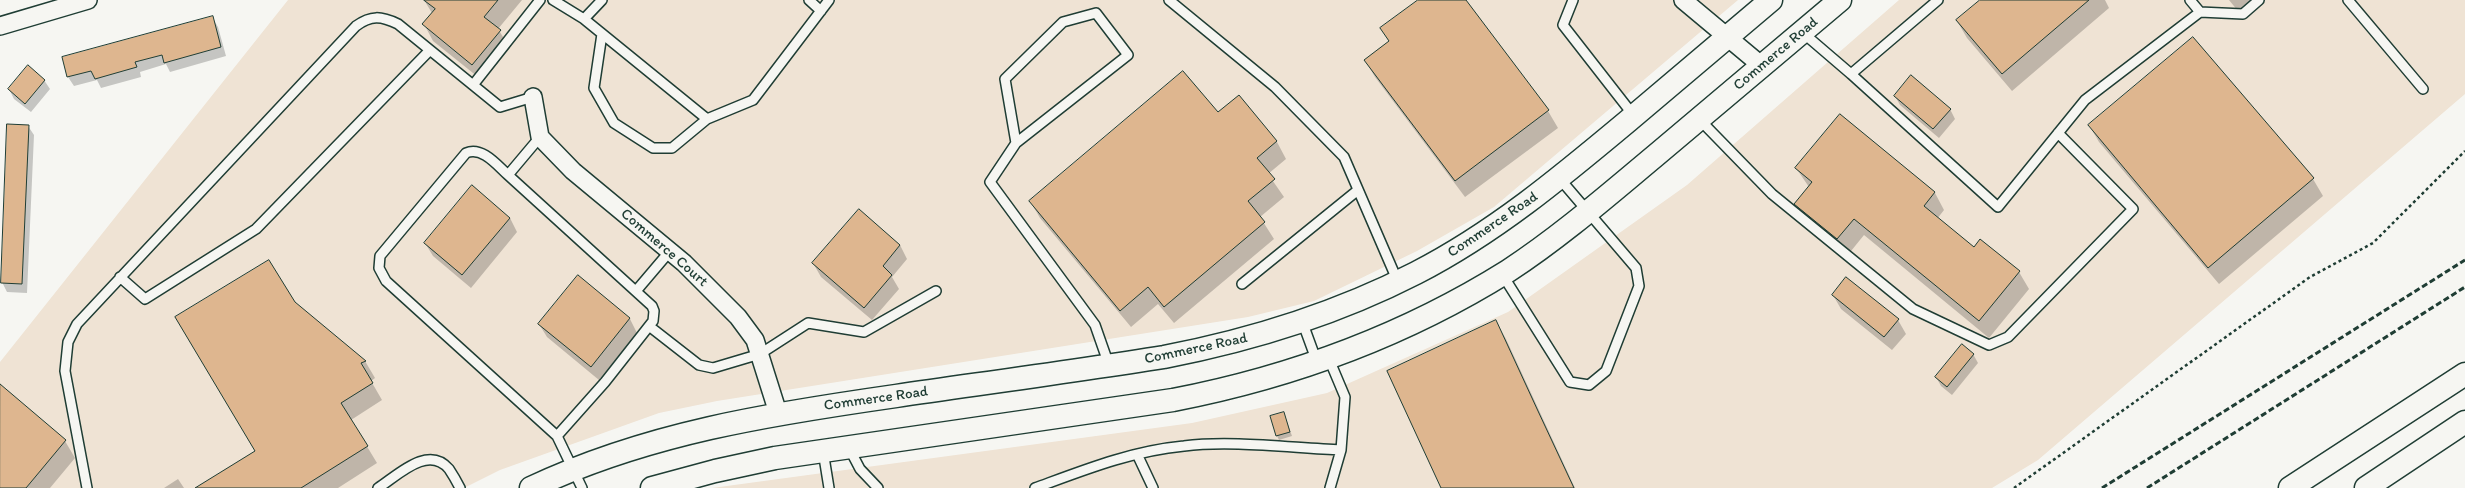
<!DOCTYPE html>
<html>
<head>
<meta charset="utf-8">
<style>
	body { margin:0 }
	canvas { display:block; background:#f6f6f2 }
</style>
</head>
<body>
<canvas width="2465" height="488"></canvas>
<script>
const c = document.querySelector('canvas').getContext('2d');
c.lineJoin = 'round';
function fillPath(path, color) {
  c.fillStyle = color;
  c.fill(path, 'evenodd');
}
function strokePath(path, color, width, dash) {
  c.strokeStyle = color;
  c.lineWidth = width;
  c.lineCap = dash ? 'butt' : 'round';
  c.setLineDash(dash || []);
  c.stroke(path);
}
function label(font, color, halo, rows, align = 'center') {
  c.font = font + ' Itim,sans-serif';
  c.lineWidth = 3;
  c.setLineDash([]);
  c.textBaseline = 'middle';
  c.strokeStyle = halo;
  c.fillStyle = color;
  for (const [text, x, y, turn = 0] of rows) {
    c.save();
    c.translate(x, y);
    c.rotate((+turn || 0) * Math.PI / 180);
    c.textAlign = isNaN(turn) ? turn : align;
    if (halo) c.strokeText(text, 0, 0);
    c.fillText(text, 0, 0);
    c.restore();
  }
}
fillPath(new Path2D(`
	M 288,0 L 1738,0 L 1494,207 L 1417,251 L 1314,301 L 1248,317 L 717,401 L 659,413 L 500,470 L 464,488 L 0,488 L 0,362 Z
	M 1899,0 L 2465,0 L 2465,94 L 2038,460 L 1992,488 L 712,488 L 1192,423 L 1327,393 L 1508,312 L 1687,185 Z`), '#efe3d4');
fillPath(new Path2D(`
	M 424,0 L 522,0 L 498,29 L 510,48 L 483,81 L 433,41 L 424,24 L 432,13 Z
	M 1420,0 L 1465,0 L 1548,111 L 1558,128 L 1465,197 L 1375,77 L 1365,60 L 1389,42 L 1381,28 Z
	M 1981,0 L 2105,0 L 2109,8 L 2012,91 L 1967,38 L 1957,21 Z
	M 2229,0 L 2261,0 L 2242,16 Z
	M 212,17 L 218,27 L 226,56 L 170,72 L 166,64 L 140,72 L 141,77 L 101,88 L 97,80 L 74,86 L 68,77 Z
	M 44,80 L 50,89 L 31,112 L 14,99 L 9,89 Z
	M 1238,96 L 1277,142 L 1286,159 L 1268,174 L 1284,197 L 1260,217 L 1274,239 L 1174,323 L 1158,304 L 1131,327 L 1040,218 L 1030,201 L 1218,114 Z
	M 1895,96 L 1950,109 L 1955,119 L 1939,138 L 1900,105 Z
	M 1840,115 L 1935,193 L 1944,210 L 1937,219 L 1974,248 L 2019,272 L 2029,289 L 1989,338 L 1864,235 L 1847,256 L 1805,221 L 1795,204 L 1809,187 L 1796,168 Z
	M 2089,125 L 2313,179 L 2323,196 L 2219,284 L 2099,142 Z
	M 28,126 L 34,135 L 27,293 L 7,292 L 2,282 Z
	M 859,210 L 900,245 L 907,259 L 892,277 L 899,289 L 872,320 L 821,277 L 813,263 Z
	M 510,218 L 517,232 L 471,288 L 433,256 L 425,243 Z
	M 578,277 L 630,319 L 637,333 L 599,380 L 547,337 L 539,324 Z
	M 1833,295 L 1898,320 L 1906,334 L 1892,350 L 1841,309 Z
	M 294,303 L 365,361 L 375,378 L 371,381 L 382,400 L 351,420 L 377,463 L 338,488 L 197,488 L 256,451 Z
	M 1496,322 L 1506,339 L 1575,488 L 1442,488 Z
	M 1973,354 L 1978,363 L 1952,395 L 1941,386 L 1936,377 Z
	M 0,386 L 65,441 L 75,458 L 50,488 L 0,488 Z
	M 1284,413 L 1292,436 L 1279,440 L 1277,436 Z
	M 178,479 L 184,488 L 164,488 Z`), '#0003');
const building = new Path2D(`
	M 424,0 L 498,0 L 484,17 L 501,30 L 472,65 L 422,24 L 435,9 Z
	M 1418,0 L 1466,0 L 1549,110 L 1455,181 L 1364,60 L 1389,41 L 1380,28 Z
	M 1980,0 L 2089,0 L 2002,74 L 1956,20 Z
	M 213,16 L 221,47 L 164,63 L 162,55 L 135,62 L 137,67 L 95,79 L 91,71 L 67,77 L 62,57 Z
	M 2193,37 L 2314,178 L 2208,268 L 2088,125 Z
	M 28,65 L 45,80 L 25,104 L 8,89 Z
	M 1183,71 L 1218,112 L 1239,95 L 1277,141 L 1257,158 L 1275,179 L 1248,201 L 1265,222 L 1164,307 L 1148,287 L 1120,311 L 1029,201 Z
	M 1911,75 L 1951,109 L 1933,129 L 1894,96 Z
	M 1840,114 L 1935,192 L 1924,206 L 1974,247 L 1980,239 L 2020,271 L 1979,321 L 1854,219 L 1837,239 L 1794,204 L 1812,182 L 1795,168 Z
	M 7,124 L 29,125 L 22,284 L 1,283 Z
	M 472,185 L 510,218 L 462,275 L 424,243 Z
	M 859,209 L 900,245 L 883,266 L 892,275 L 864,308 L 812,263 Z
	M 269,260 L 295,302 L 366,361 L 361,363 L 373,383 L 341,403 L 368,446 L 301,488 L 195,488 L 255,451 L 175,317 Z
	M 578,275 L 630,318 L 591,367 L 538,324 Z
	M 1846,277 L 1899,319 L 1884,337 L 1832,295 Z
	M 1496,320 L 1538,411 L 1574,488 L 1441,488 L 1387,371 Z
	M 1962,344 L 1974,354 L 1947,387 L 1935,377 Z
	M 0,384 L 66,440 L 26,488 L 0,488 Z
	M 1284,412 L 1290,432 L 1276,436 L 1270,416 Z`);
fillPath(building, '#deb68f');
strokePath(building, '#1f3d34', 1);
const service = new Path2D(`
	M 553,0 L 584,19 L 707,119 L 753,100 L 829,0
	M 809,0 L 821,11
	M 1169,0 L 1275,87 L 1344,157 L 1398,282
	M 1573,0 L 1563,25 L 1634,116
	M 2348,0 L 2423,89
	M 2200,12 L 2243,14 L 2259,0
	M 584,19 L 602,0
	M 1802,32 L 1851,74 L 1938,0
	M 602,34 L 594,88 L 614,123 L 653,148 L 672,148 L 707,119
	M 1851,74 L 1998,207 L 2085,100 L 2200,12 L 2190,0
	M 473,85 L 540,0
	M 1699,119 L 1772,194 L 1913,309 L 1989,345 L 2008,337 L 2133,209 L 2058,133
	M 540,137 L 508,175 L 652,306 L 654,311 L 653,321 L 605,382 L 557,436
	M 1016,143 L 1005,79 L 1063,22 L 1096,13 L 1128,55 L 1016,143 L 990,182 L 1095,325 L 1109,365
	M 508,175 C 497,165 482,146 466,153 L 380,256 L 379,268 L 386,281 L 557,436 L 582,488
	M 1502,274 L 1570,382 L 1589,385 L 1606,371 L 1639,286 L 1636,268 L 1560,179
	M 120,277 L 145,299 L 256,229 L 430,50
	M 1242,284 L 1358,190
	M 636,291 L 670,251
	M 1302,321 L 1317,362
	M 649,326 L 699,365 L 713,368 L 760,354 L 808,323 L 864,332 L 936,291
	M 1329,359 L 1345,397 L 1341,450 L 1330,488
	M 849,448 L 860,469 L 878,488
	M 823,451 L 829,488
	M 1137,454 L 1153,488
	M 87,488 L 65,371 L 68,342 L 77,324 L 356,26 C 371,15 381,16 398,24 L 500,107 L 533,97
	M 378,488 C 397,476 428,444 449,469 C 453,475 457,482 460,488
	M 1035,488 C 1084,470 1131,451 1184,446 C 1231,440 1292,448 1341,450`);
const minor = new Path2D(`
	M 1683,0 L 1762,66
	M 0,26 L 88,0
	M 533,97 L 540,137 L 573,171 L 684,263 L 738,317 L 755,340 L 778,413`);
const secondary = new Path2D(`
	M 531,488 C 647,433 770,414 896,396 C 986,383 1075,371 1164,357 C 1252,340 1336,314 1416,273 C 1494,233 1561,177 1628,121 C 1676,80 1724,40 1771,0
	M 652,488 L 715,471 L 775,458 L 1173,400 C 1292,377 1404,336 1508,271 C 1560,237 1607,196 1655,156 C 1717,104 1778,52 1840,0`);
const motorway = new Path2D(`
	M 2290,488 L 2465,374
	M 2366,488 L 2465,422`);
strokePath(service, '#1f3d34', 12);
strokePath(minor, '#1f3d34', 20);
strokePath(secondary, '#1f3d34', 25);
strokePath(motorway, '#1f3d34', 25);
strokePath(new Path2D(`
	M 2014,488 L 2310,277 L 2373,243 L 2465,151`), '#1f3d34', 2.5, [3, 3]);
strokePath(service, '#f6f6f2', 9);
strokePath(minor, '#f6f6f2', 17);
strokePath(secondary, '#f6f6f2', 22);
strokePath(motorway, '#f6f6f2', 22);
strokePath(new Path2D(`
	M 2102,488 L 2465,260
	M 2147,488 L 2465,287`), '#1f3d34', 3, [6, 3]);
label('15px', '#1f3d34', '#f6f6f2', [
	["Commerce Road",1776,54,-40],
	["Commerce Road",1493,225,-34],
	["Commerce Court",664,248,41],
	["Commerce Road",1196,349,-12],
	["Commerce Road",876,399,-8]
]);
</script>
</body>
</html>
